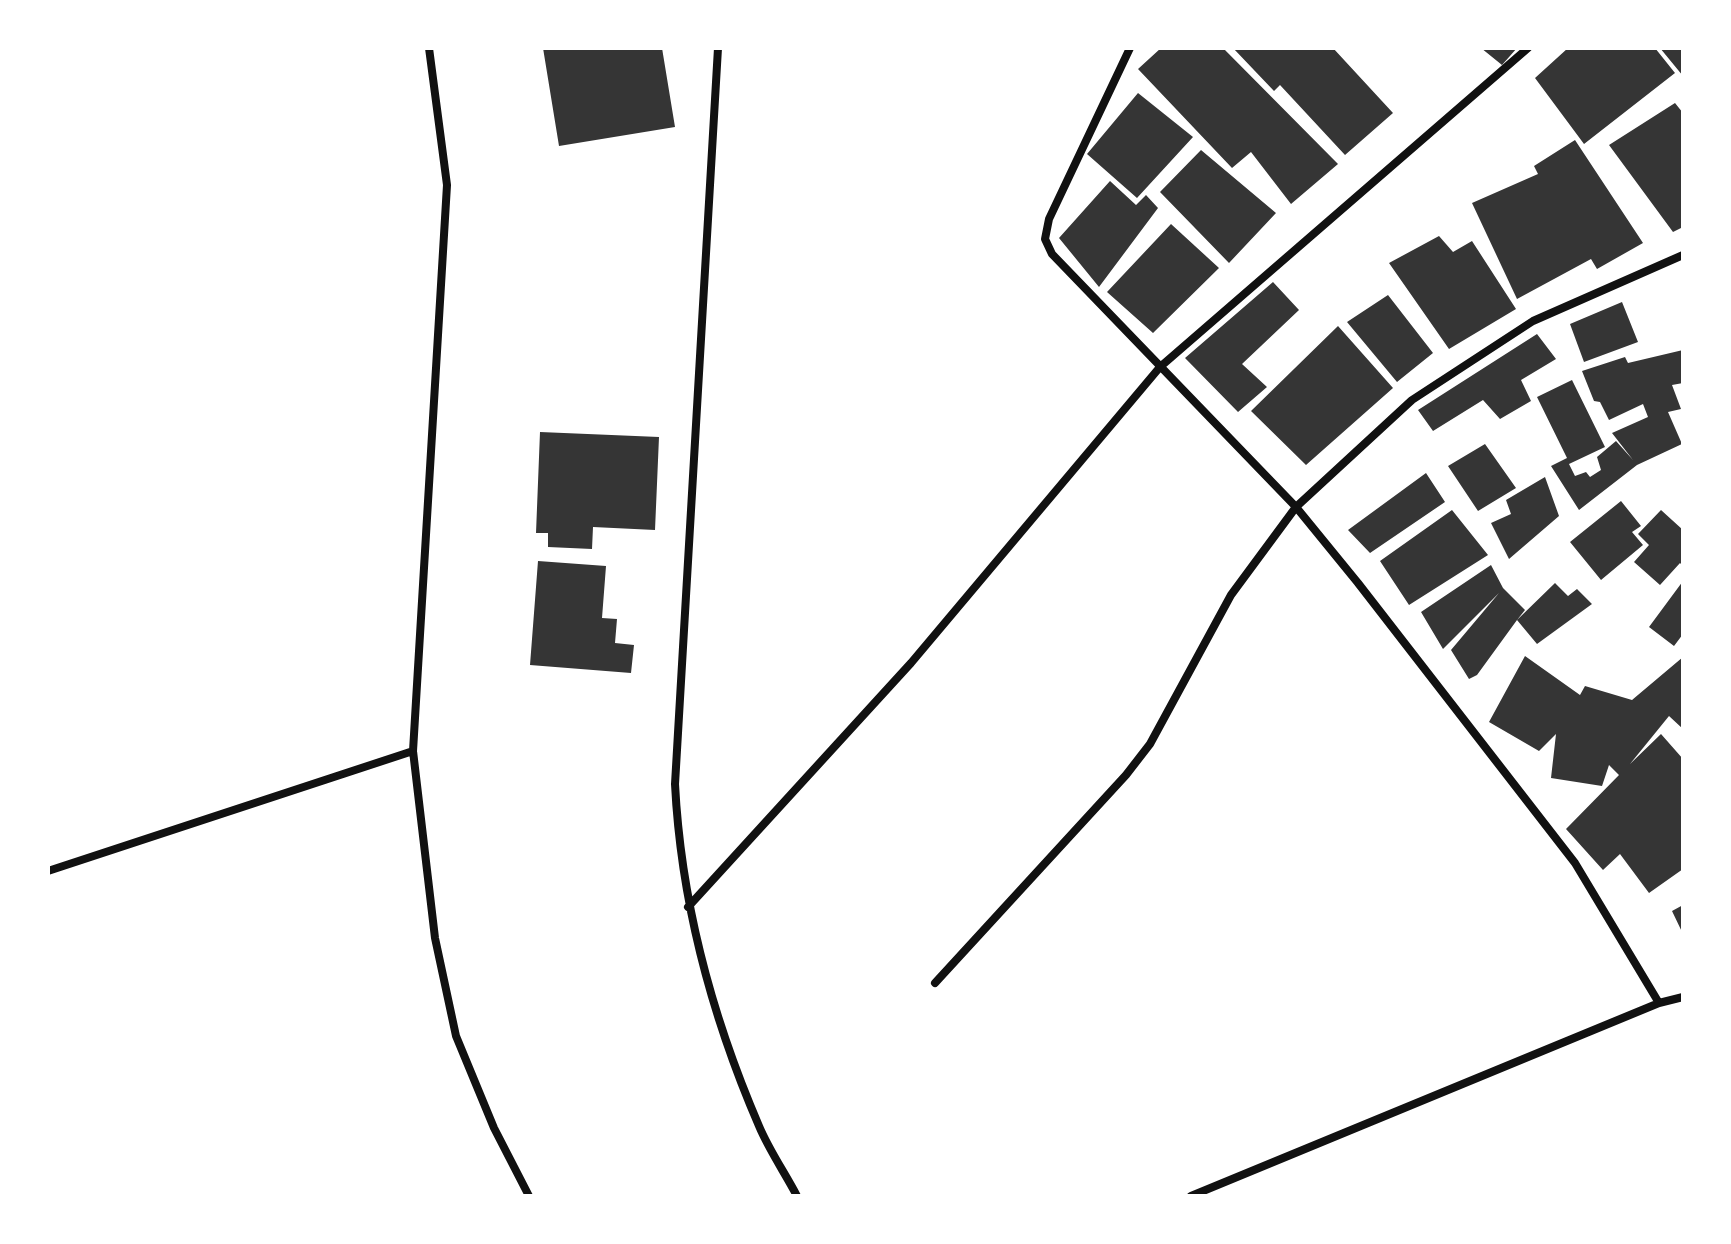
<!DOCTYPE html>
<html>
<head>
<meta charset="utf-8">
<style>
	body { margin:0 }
	#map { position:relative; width:1731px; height:1244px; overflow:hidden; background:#fff; font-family:"Open Sans",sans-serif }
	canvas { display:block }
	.frame { position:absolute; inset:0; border:50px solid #fff; pointer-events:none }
</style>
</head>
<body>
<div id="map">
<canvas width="1731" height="1244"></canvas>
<div class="frame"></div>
</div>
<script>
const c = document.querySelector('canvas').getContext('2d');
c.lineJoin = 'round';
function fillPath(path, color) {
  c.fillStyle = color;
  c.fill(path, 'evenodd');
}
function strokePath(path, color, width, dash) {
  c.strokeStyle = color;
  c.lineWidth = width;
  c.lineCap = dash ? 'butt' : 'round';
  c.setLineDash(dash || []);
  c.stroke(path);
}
fillPath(new Path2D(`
	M 543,48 L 662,48 L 675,127 L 559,146 Z
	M 1161,48 L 1223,48 L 1338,164 L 1291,204 L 1251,152 L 1232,168 L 1138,69 Z
	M 1233,48 L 1333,48 L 1393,113 L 1345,155 L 1280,85 L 1274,91 Z
	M 1481,48 L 1517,48 L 1502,65 Z
	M 1568,48 L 1655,48 L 1675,73 L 1584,144 L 1535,78 Z
	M 1660,48 L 1683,48 L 1683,76 Z
	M 1138,93 L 1193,137 L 1137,198 L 1087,154 Z
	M 1675,103 L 1683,113 L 1683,227 L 1673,232 L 1609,145 Z
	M 1575,140 L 1643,243 L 1597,269 L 1591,259 L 1517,299 L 1472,203 L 1538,174 L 1534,166 Z
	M 1201,150 L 1276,213 L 1229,263 L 1160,192 Z
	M 1110,181 L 1136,205 L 1146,195 L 1158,208 L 1099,287 L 1059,238 Z
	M 1171,224 L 1219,268 L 1153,333 L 1107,292 Z
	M 1439,236 L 1453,252 L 1472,241 L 1516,309 L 1449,349 L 1389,263 Z
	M 1273,282 L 1299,310 L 1242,364 L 1267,387 L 1238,412 L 1185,358 Z
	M 1388,295 L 1433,353 L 1397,382 L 1347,322 Z
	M 1622,302 L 1638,342 L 1584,362 L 1570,324 Z
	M 1338,326 L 1393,388 L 1306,465 L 1251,411 Z
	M 1537,334 L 1556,359 L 1521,380 L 1531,401 L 1500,419 L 1483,400 L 1433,431 L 1418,410 Z
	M 1683,350 L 1683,383 L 1672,385 L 1681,409 L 1668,412 L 1682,444 L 1637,465 L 1579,510 L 1551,466 L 1567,458 L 1537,397 L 1572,380 L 1605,447 L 1569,464 L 1575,476 L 1586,472 L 1590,477 L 1601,470 L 1597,457 L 1616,441 L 1633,460 L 1612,433 L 1648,417 L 1643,404 L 1609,420 L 1600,402 L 1594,401 L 1582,371 L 1625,357 L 1628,363 Z
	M 540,432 L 659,437 L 655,530 L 593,527 L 592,549 L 548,547 L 548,533 L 536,533 Z
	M 1485,444 L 1516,488 L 1478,511 L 1448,466 Z
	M 1426,473 L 1445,502 L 1370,553 L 1348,530 Z
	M 1545,477 L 1559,516 L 1509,559 L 1491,523 L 1511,514 L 1506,500 Z
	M 1621,501 L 1641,526 L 1632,532 L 1643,545 L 1601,580 L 1570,542 Z
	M 1452,510 L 1488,555 L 1409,605 L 1380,561 Z
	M 1661,510 L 1683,530 L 1683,566 L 1680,563 L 1660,585 L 1634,562 L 1649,545 L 1638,534 Z
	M 538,561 L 606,566 L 602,618 L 617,619 L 615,643 L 634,645 L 631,673 L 530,665 Z
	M 1491,565 L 1503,588 L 1525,610 L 1517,620 L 1555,583 L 1568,596 L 1577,589 L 1592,604 L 1537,644 L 1517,620 L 1477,675 L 1469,679 L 1451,650 L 1499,593 L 1443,649 L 1421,612 Z
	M 1683,581 L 1683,634 L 1674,646 L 1649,627 Z
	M 1525,656 L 1580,695 L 1585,686 L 1632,700 L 1683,657 L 1683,729 L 1669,716 L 1630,764 L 1661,734 L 1683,759 L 1683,869 L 1649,893 L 1620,854 L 1603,870 L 1566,829 L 1619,775 L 1609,765 L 1602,786 L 1551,778 L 1556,734 L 1539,751 L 1489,722 Z
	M 1683,905 L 1683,934 L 1672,911 Z`), '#353535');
strokePath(new Path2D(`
	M 429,48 L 447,185 L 413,751 L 435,938 L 456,1036 L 494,1128 L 529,1196
	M 718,48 L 675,784 C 681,902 712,1017 759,1126 C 769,1150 785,1173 797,1196
	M 1130,48 L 1049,219 L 1045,239 L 1052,254 L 1296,507 L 1358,583 L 1575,863 L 1659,1003
	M 48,871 L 413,751
	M 688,907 L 911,663 L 1160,367 L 1528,48
	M 935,983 L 1126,775 L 1150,744 L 1231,595 L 1296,507 L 1412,400 L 1533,321 L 1683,255
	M 1191,1196 L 1659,1003 L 1683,997`), '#111', 8);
</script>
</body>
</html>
